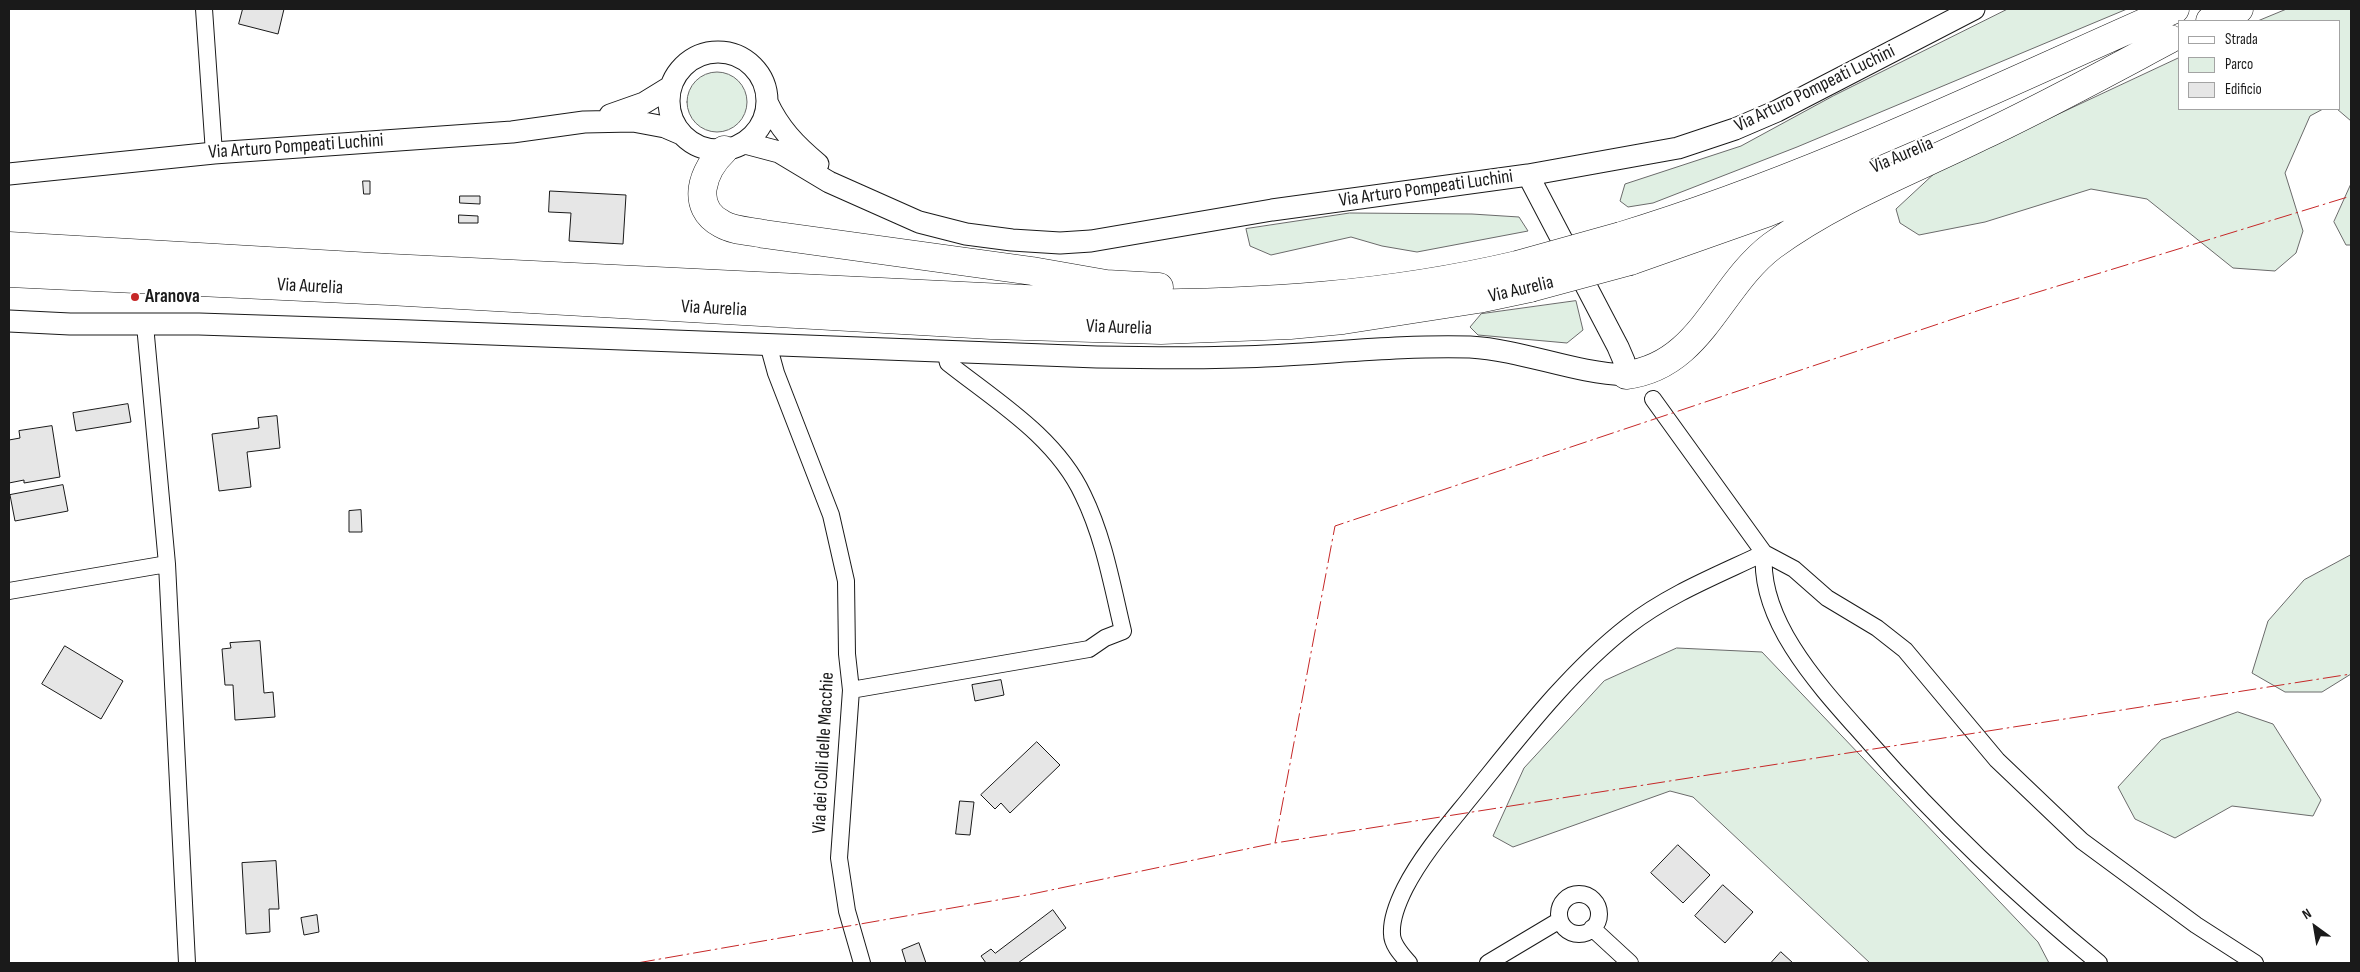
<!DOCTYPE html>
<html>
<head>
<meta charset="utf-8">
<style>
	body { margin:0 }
	#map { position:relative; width:2360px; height:972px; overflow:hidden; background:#fff; font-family:"Sofia Sans Condensed",sans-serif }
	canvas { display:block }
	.frame { position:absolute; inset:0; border:10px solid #1a1a1a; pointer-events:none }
	.legend { position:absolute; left:2178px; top:20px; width:162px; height:90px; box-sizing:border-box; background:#fff; border:1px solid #a3a3a3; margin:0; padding:6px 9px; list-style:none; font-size:15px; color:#1a1a1a }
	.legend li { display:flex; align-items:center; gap:10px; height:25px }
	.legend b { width:25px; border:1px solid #a3a3a3 }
	.north { position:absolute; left:2290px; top:902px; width:50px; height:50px; -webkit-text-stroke:4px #fff; paint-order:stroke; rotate:328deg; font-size:14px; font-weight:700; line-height:20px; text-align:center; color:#1a1a1a }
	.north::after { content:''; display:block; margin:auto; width:18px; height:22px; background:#1a1a1a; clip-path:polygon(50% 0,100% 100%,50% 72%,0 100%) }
</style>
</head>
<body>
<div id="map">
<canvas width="2360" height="972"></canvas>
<div class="frame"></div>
<ul class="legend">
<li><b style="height:6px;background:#fff"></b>Strada</li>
<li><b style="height:14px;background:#e0efe3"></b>Parco</li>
<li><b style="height:14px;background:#e6e6e6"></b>Edificio</li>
</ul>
<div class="north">N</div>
</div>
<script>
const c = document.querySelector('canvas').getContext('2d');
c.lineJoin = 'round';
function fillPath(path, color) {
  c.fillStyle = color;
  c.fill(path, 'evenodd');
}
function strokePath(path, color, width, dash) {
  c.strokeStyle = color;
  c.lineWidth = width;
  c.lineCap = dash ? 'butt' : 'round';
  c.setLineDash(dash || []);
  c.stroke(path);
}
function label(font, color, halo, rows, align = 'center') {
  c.font = font + ' "Sofia Sans Condensed",sans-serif';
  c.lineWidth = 4;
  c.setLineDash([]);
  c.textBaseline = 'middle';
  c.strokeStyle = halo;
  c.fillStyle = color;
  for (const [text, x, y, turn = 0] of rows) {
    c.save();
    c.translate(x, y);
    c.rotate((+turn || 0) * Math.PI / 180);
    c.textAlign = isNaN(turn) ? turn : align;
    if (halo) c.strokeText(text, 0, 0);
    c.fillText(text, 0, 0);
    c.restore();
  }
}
const green = new Path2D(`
	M 2008,9 L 2127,9 L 1797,147 L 1653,203 L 1628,207 L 1620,201 L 1625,184 L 1741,146 L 1833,96 Z
	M 2287,9 L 2351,9 L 2351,121 L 2337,109 L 2339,21 L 2258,21 Z
	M 2179,58 L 2179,109 L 2323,109 L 2310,116 L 2285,173 L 2303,231 L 2296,253 L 2275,271 L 2233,268 L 2147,199 L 2091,189 L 1985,222 L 1919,235 L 1900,223 L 1896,209 L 1937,171 Z
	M687 102a30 30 0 1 1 60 0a30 30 0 1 1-60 0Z
	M 2351,184 L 2351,245 L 2346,245 L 2334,222 Z
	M 1350,213 L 1472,214 L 1519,217 L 1528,231 L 1417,252 L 1382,246 L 1351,237 L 1271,255 L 1250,246 L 1246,229 Z
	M 1576,301 L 1583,330 L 1567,343 L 1478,335 L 1470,327 L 1481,314 Z
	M 2351,555 L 2351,674 L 2322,692 L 2285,692 L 2252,673 L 2268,621 L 2304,580 Z
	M 1677,648 L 1762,652 L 2038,942 L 2049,963 L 1870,963 L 1693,797 L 1670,791 L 1513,847 L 1493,836 L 1524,768 L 1604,681 Z
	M 2238,712 L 2273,724 L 2321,800 L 2313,816 L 2232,806 L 2175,838 L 2135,819 L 2118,787 L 2161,740 Z`);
fillPath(green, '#e0efe3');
strokePath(green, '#6a6a6a', 1);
const building = new Path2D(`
	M 243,9 L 284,9 L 278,34 L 239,24 Z
	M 363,181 L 370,181 L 370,194 L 364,194 Z
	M 550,191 L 626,195 L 623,244 L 569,241 L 571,213 L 549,212 Z
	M 460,196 L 480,196 L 480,204 L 460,203 Z
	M 459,215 L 478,216 L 478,223 L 459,223 Z
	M 128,404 L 131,422 L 76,431 L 73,413 Z
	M 277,416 L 280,448 L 247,452 L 251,487 L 219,491 L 212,434 L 259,428 L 258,418 Z
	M 52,426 L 60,477 L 24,483 L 24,480 L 9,483 L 9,440 L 20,438 L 19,431 Z
	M 63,485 L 68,511 L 15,521 L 10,495 Z
	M 361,510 L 362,532 L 349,532 L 349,511 Z
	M 260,641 L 264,693 L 273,692 L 275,717 L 235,720 L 233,685 L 225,685 L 222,649 L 231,648 L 230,643 Z
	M 65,646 L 123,681 L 101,719 L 42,684 Z
	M 1001,680 L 1004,695 L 975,701 L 972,685 Z
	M 1037,742 L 1060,765 L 1010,813 L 1001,803 L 995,809 L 981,795 Z
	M 960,801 L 974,802 L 970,835 L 956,834 Z
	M 1678,845 L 1710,875 L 1683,903 L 1651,873 Z
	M 276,861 L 279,909 L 269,909 L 270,932 L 246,934 L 242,863 Z
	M 1723,885 L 1753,912 L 1725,943 L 1695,916 Z
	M 1053,910 L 1066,928 L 1018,963 L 986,963 L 981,956 L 991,949 L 995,953 Z
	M 317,915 L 319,932 L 304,935 L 301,918 Z
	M 919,943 L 926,963 L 906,963 L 902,950 Z
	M 1781,952 L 1793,963 L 1771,963 Z`);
fillPath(building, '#e6e6e6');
strokePath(building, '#1a1a1a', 1);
const minor = new Path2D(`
	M 204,9 L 214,153
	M 145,325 L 167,564 L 187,963
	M 768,344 L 776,373 L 831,515 L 846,581 L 847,654 L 851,690 L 839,858 L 847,911 L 862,963
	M 1653,399 L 1764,553 C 1758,625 1827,694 1870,743 C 1940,823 2017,896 2099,963
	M 9,591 L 167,564
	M 851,690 L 1089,649 L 1105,638 L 1123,631 C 1112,585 1104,538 1083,495 C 1056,437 996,401 948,363 L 945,351
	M1559 914a20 20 0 1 1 40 0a20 20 0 1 1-40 0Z
	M 1592,928 L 1630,963
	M 1409,963 C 1402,955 1392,945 1392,934 C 1391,920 1399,900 1405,888 C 1423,853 1450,823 1474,793 C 1521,735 1569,672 1628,626 C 1669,594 1718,575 1764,553 L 1794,569 L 1827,598 L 1877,628 L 1905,650 L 1997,760 L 2082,841 L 2196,925 L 2255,963
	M 1488,963 L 1560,920`);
const tertiary = new Path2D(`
	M669 101a49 49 0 1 1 98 0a49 49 0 1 1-98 0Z
	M 767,102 C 779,128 795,145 818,164
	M 610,115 L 644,103 L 670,87
	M 745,143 L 779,152 L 829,182 L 919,222 L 966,234 L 1012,240 L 1060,243 L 1091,241 L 1272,210 L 1528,175 L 1678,148 L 1735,129 L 1777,111 L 1974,9
	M 9,174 L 214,153 L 512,132 L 584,122 L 633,121 L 665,127 L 679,133
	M 9,321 L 70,324 L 199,324 L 411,331 L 1097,357 C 1153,358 1209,359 1265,356 C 1333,353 1402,345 1470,347 C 1523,350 1573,373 1626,375 L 1624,361 L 1618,347 L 1528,175`);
const trunk = new Path2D(`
	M 2210,21 L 2239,9
	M 724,150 C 703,170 689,207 722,224 C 734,231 751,231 764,234 L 1032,271 L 1106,284 L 1159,287
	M 1621,236 C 1812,178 1993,89 2175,9
	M 9,246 L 389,268 L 1127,304 C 1261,303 1385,296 1517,265
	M 1630,261 L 1766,213 L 1864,172
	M 9,273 L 389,291 L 991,325 L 1161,330 L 1290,325 L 1343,320 L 1478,299 L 1530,288
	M 1626,375 C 1701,366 1718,287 1772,246 C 1836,199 1911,171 1982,136 C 2046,106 2108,72 2170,39`);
strokePath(minor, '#1a1a1a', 18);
strokePath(tertiary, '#1a1a1a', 23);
strokePath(trunk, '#1a1a1a', 29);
strokePath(minor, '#fff', 16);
strokePath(tertiary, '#fff', 21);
strokePath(trunk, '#fff', 28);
const trunkBridge = new Path2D(`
	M 1517,265 L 1621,236
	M 1530,288 L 1630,261`);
strokePath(trunkBridge, '#1a1a1a', 29, []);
strokePath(trunkBridge, '#fff', 28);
strokePath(new Path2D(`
	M 1275,843 L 1335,526 L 1986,308 L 2351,196
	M 637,963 L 1032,894 L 1275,843 L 2351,674`), '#c62828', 1, [18, 4, 2.5, 4]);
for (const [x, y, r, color] of [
	[135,297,5,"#c62828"]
]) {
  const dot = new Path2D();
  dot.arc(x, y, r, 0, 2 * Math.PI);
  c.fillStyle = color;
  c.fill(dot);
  strokePath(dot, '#fff', 2);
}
label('19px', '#1a1a1a', '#fff', [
	["Via Arturo Pompeati Luchini",1815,89,-26],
	["Via Arturo Pompeati Luchini",296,147,-4],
	["Via Aurelia",1902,156,-23],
	["Via Arturo Pompeati Luchini",1426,189,-8],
	["Via Aurelia",310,287,3],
	["Via Aurelia",1521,290,-13],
	["Via Aurelia",714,309,3],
	["Via Aurelia",1119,328,2],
	["Via dei Colli delle Macchie",824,753,-87]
]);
label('bold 19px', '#1a1a1a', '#fff', [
	["Aranova",145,297]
], 'left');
</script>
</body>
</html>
